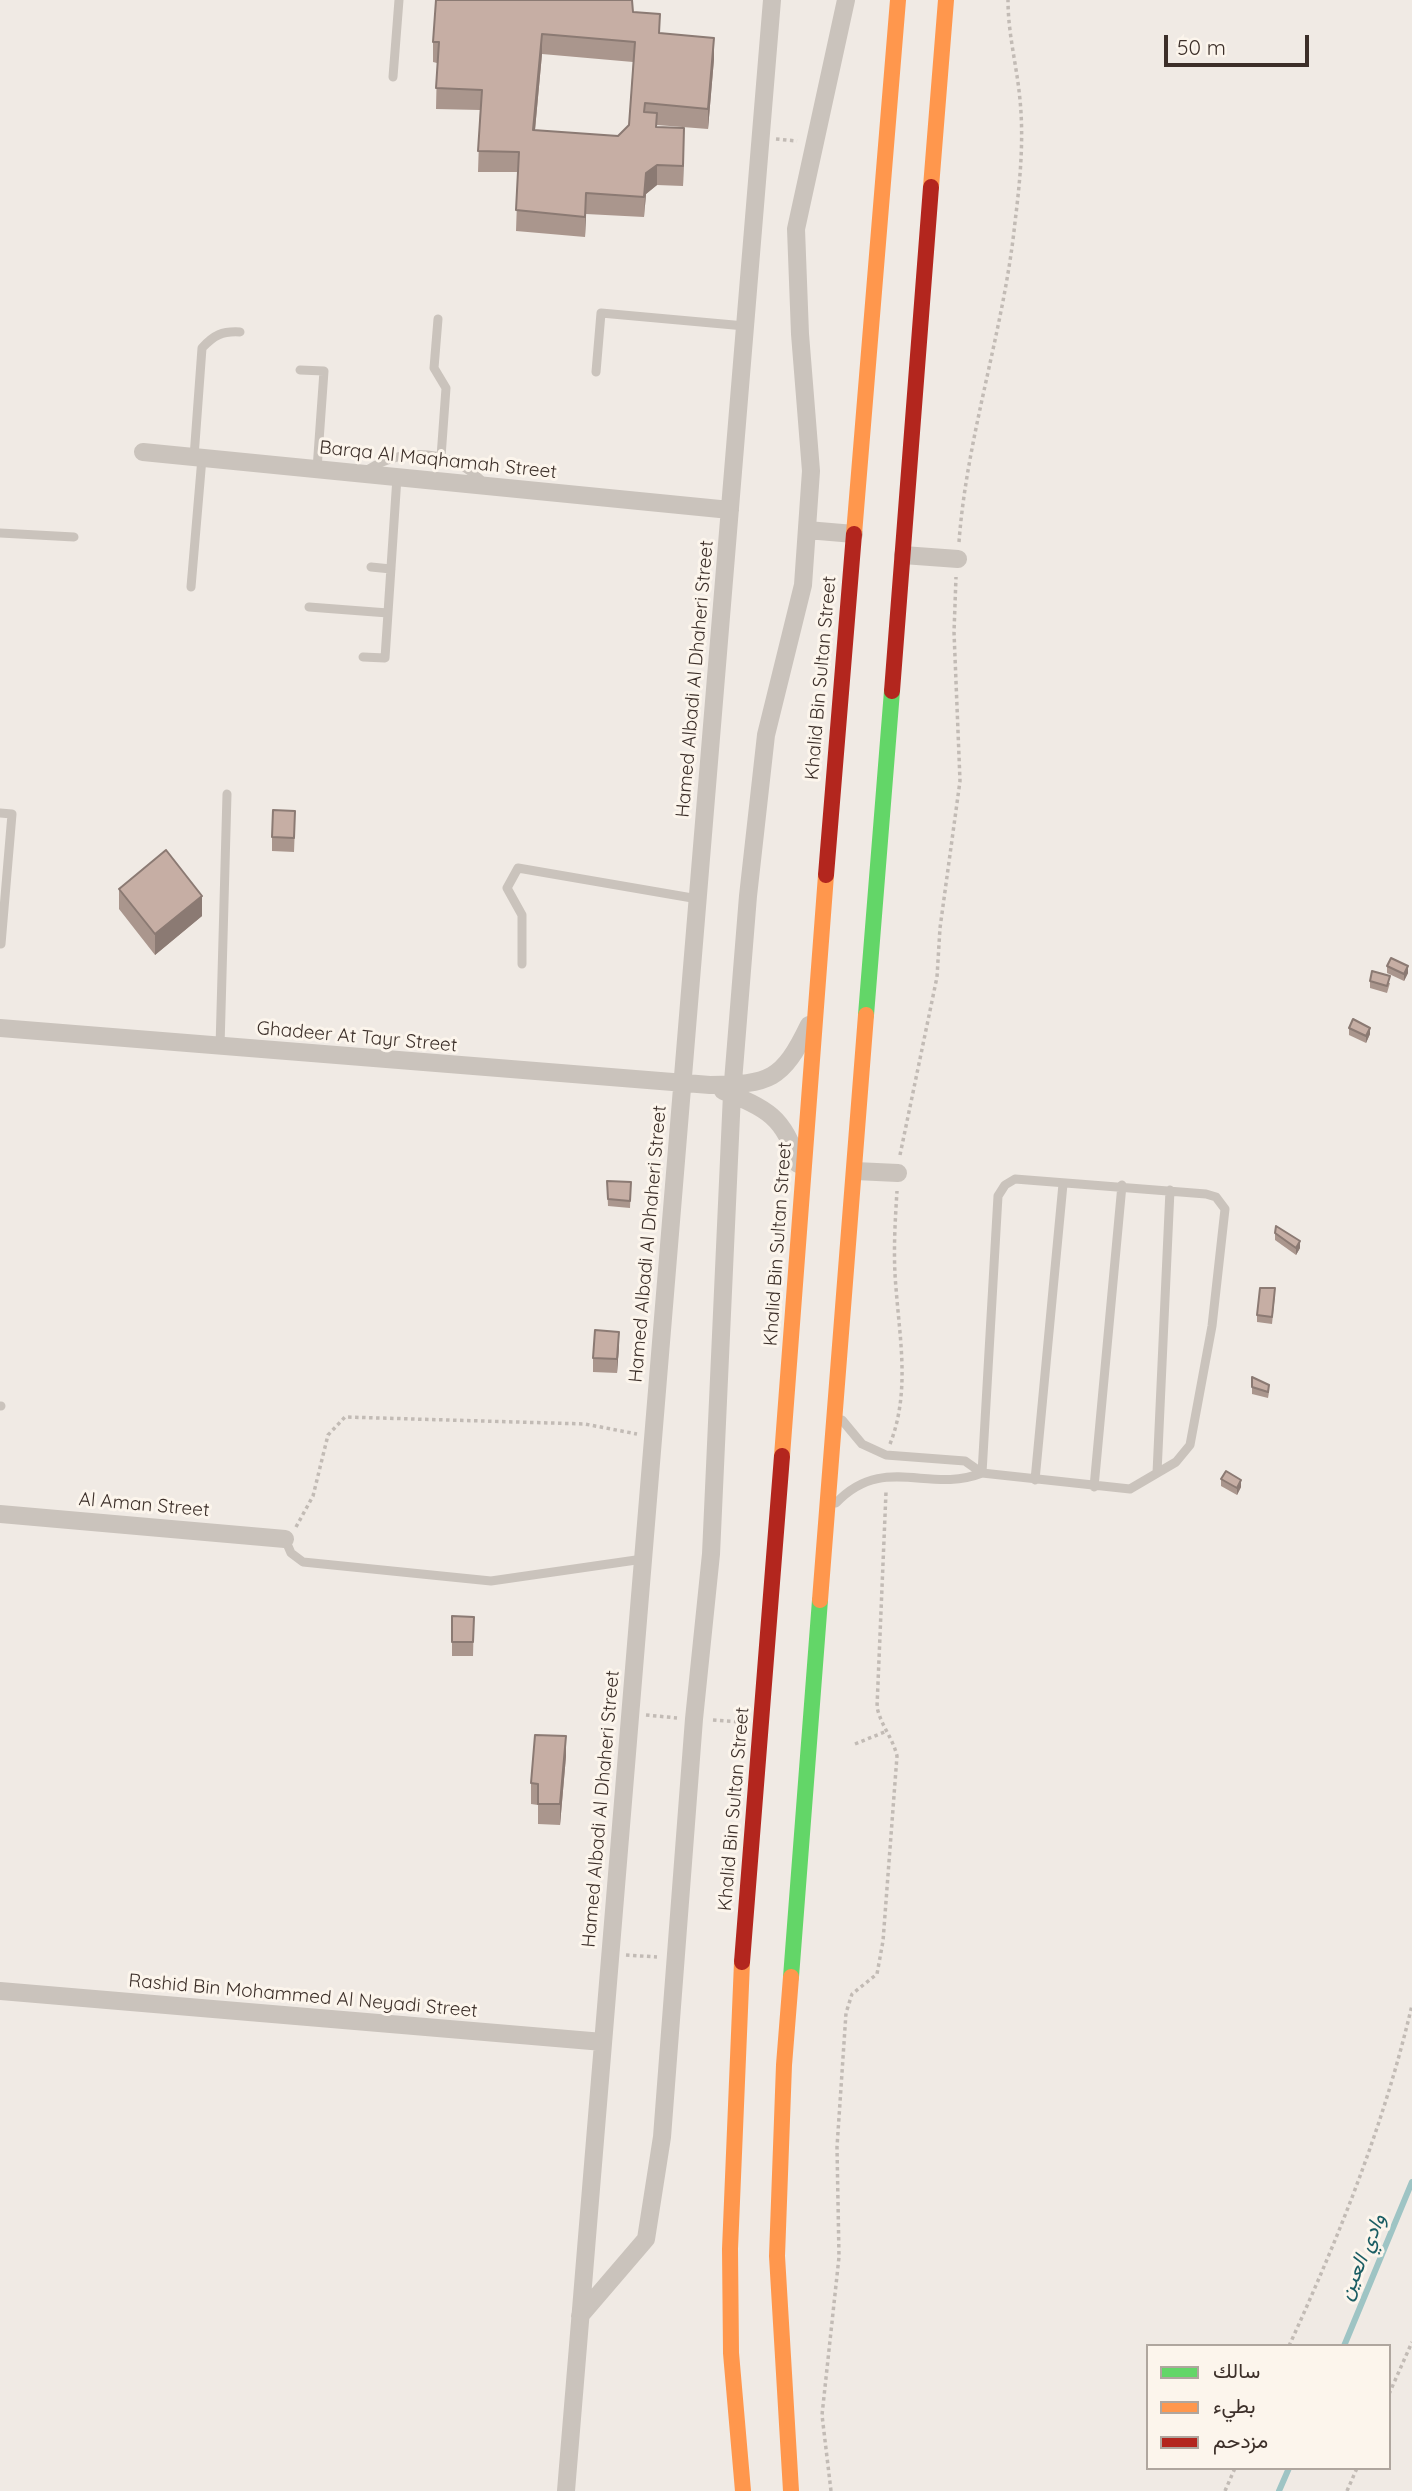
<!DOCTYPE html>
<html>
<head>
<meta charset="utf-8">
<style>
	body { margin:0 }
	#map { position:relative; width:1412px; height:2491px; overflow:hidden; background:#f0eae4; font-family:Quicksand,Vazirmatn,sans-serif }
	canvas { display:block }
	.legend { position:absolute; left:1146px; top:2344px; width:245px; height:126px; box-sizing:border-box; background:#fcf5ec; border:2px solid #afa69e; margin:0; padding:9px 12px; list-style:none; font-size:21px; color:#3c2f29 }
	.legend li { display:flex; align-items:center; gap:14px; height:35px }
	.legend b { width:35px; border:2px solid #afa69e }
	.scale { position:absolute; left:1164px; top:35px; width:145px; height:32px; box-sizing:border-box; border:4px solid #3c2f29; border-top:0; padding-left:9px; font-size:21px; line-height:24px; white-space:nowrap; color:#3c2f29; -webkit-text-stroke:5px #fcf5ec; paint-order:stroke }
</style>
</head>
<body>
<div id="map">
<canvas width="1412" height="2491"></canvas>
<ul class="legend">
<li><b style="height:9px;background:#63d668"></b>سالك</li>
<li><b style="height:9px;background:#ff974d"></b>بطيء</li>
<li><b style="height:9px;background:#b3261e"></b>مزدحم</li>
</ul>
<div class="scale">50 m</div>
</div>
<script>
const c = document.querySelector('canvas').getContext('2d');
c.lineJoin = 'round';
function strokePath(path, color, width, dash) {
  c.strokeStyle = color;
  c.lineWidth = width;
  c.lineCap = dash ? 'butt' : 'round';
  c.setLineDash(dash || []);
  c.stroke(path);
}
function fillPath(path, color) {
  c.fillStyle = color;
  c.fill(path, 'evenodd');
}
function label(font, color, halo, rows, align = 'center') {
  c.font = font + ' Quicksand,Vazirmatn,sans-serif';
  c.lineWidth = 6;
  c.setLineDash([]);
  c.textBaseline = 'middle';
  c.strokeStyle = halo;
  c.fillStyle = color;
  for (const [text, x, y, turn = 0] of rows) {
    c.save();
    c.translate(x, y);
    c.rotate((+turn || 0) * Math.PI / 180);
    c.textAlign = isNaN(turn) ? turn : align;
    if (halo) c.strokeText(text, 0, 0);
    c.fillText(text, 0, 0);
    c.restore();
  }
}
strokePath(new Path2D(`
	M 1344,2346 L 1412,2182
	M 1279,2491 L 1289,2468`), '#9ec4c4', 6);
strokePath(new Path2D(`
	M 776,139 L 797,141
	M 959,542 C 967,434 1004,330 1015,222 C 1020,182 1024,140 1020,100 C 1017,66 1008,35 1008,0
	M 900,1155 L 937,977 L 940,928 L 960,781 L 954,632 L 956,577
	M 890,1444 C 910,1393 900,1341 896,1288 C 893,1256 895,1223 897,1191
	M 296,1527 L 313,1496 L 328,1435 L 345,1417 L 585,1424 L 637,1434
	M 646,1715 L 677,1718
	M 713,1720 L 740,1722
	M 855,1744 L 887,1731
	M 626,1955 L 657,1957
	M 1289,2346 C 1340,2234 1384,2125 1412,2005
	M 1389,2394 L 1412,2342
	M 831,2491 L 822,2415 L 839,2257 L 837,2147 L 846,2013 L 852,1994 L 877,1974 L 883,1941 L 897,1756 C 893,1738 881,1726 877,1707 L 886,1492
	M 1225,2491 L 1235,2468
	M 1347,2491 L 1357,2468`), '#c2bbb5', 3.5, [3.5, 3.5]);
strokePath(new Path2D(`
	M 393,77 L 399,0
	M 438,319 L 434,368 L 446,388 L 441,457
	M 300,370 L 324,371 L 317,469
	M 596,372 L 601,313 L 745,326
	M 194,457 L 202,348 C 214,335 222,331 240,332
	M 363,473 C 404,444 453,450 486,485
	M 0,533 L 74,537
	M 371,567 L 391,569
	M 191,587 L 202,458
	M 309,607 L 388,613
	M 363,657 L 385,658 L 397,477
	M 0,813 L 12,814 L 1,944
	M 522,964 L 522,915 L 507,888 L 518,868 L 698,899
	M 220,1047 L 227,794
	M 1015,1179 L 1206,1194 L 1216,1197 L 1225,1209 L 1212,1326 L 1190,1445 L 1176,1462 L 1130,1489 L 982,1473 L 998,1196 L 1005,1185 Z
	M 0,1406 L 1,1406
	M 1157,1473 L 1170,1190
	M 1035,1480 L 1063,1184
	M 1094,1487 L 1122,1185
	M 836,1503 C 883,1453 929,1494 982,1473 L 965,1461 L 886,1455 L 862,1444 L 842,1420
	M 285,1539 L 291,1553 L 303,1562 L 491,1581 L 643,1559`), '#cac3bc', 9);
strokePath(new Path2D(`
	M 143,452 L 730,510
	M 807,530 L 854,534
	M 903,555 L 958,559
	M 0,1028 L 710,1085 C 770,1084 782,1081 809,1025
	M 723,1091 C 766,1108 785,1117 798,1164
	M 855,1171 L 898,1173
	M 0,1514 L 285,1539
	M 0,1991 L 603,2042
	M 580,2316 L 646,2239 L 662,2137 L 694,1719 L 711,1554 L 732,1094 L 748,896 L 766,735 L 803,585 L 811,471 L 800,334 L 796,229 L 846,0
	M 566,2491 L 772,0`), '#cac3bc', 18);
strokePath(new Path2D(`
	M 866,1015 L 892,691
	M 791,1977 L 820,1600`), '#63d668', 16);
strokePath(new Path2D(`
	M 931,187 L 946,0
	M 854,534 L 898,0
	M 782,1456 L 826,875
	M 820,1600 L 866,1015
	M 742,1962 L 730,2249 L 731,2353 L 743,2491
	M 791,1977 L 784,2065 L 777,2256 L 791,2491`), '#ff974d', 16);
strokePath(new Path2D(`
	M 892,691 L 931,187
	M 826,875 L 854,534
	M 742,1962 L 782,1456`), '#b3261e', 16);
fillPath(new Path2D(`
	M 633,12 L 660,33 L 714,59 L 708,129 L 657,125 L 657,127 L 684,149 L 683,186 L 657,185 L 646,194 L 644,217 L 586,214 L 585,237 L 516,231 L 518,172 L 478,172 L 480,110 L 436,109 L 437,63 L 433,62 L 433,42 ZM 542,54 L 633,62 L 629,125 L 618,136 L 535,130 Z
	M 295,825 L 294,852 L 272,851 L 272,837 Z
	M 119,889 L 202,916 L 155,955 L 119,909 Z
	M 1387,966 L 1408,973 L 1404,981 L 1387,973 Z
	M 1370,981 L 1390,983 L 1387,993 L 1370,988 Z
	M 1349,1028 L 1370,1034 L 1366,1043 L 1349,1035 Z
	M 607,1181 L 631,1182 L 630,1208 L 608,1206 Z
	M 1275,1233 L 1300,1248 L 1296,1255 L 1275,1240 Z
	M 1275,1295 L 1272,1324 L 1257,1322 L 1257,1315 Z
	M 619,1346 L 617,1373 L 593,1372 L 593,1358 Z
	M 1252,1377 L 1269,1392 L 1268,1398 L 1252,1394 Z
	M 1221,1479 L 1241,1487 L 1237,1495 L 1221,1486 Z
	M 452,1616 L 474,1617 L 473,1656 L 452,1656 Z
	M 566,1756 L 560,1825 L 538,1824 L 538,1805 L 531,1804 L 531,1783 Z`), '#aa968d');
fillPath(new Path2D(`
	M 542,34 L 542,54 L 533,151 L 533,130 Z
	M 714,38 L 714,59 L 708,129 L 708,109 Z
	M 684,128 L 684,149 L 683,186 L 683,166 Z
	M 657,165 L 657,185 L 646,194 L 644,217 L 646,173 Z
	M 586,193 L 586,214 L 585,237 L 585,217 Z
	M 202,896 L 202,916 L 155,955 L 155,934 Z
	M 1408,966 L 1408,973 L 1404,981 L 1404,974 Z
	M 1370,1028 L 1370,1034 L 1366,1043 L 1366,1036 Z
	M 1300,1241 L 1300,1248 L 1296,1255 L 1296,1248 Z
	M 619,1332 L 619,1346 L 617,1373 L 617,1359 Z
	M 1241,1480 L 1241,1487 L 1237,1495 L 1237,1488 Z
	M 566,1736 L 566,1756 L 560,1825 L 560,1804 Z`), '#8b7a73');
const building = new Path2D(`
	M 436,0 L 632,0 L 633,12 L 660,14 L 659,33 L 714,38 L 708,109 L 645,103 L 644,112 L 657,113 L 656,127 L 684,128 L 683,166 L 657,165 L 646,173 L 644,197 L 586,193 L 585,217 L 516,210 L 519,152 L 478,151 L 482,90 L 436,88 L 439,42 L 433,42 ZM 542,34 L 635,42 L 629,125 L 618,136 L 533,130 Z
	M 273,810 L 295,811 L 294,838 L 272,837 Z
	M 166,850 L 202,896 L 155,934 L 119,889 Z
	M 1391,958 L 1408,966 L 1404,974 L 1387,966 Z
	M 1372,971 L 1390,976 L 1387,986 L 1370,981 Z
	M 1353,1019 L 1370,1028 L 1366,1036 L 1349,1028 Z
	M 607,1181 L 631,1182 L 630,1201 L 608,1199 Z
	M 1276,1226 L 1300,1241 L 1296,1248 L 1275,1233 Z
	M 1260,1288 L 1275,1288 L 1272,1317 L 1257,1315 Z
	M 595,1330 L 619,1332 L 617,1359 L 593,1358 Z
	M 1252,1377 L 1269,1385 L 1268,1392 L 1252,1387 Z
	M 1226,1471 L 1241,1480 L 1237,1488 L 1221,1479 Z
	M 452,1616 L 474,1617 L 473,1642 L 452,1642 Z
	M 535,1735 L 566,1736 L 560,1804 L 538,1804 L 538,1784 L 531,1783 Z`);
fillPath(building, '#c6aea4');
strokePath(building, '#8b7a73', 2);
label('19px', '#3c2f29', '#fcf5ec', [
	["Barqa Al Maqhamah Street",438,460,6],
	["Khalid Bin Sultan Street",821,678,-85],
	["Hamed Albadi Al Dhaheri Street",695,679,-85],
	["Ghadeer At Tayr Street",357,1037,5],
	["Hamed Albadi Al Dhaheri Street",648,1244,-85],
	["Khalid Bin Sultan Street",778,1244,-86],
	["Al Aman Street",144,1505,5],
	["Hamed Albadi Al Dhaheri Street",601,1809,-85],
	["Khalid Bin Sultan Street",734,1809,-85],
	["Rashid Bin Mohammed Al Neyadi Street",303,1996,5]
]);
label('italic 21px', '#1a5d63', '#fcf5ec', [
	["وادي العين",1362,2257,-67]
]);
</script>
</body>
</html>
